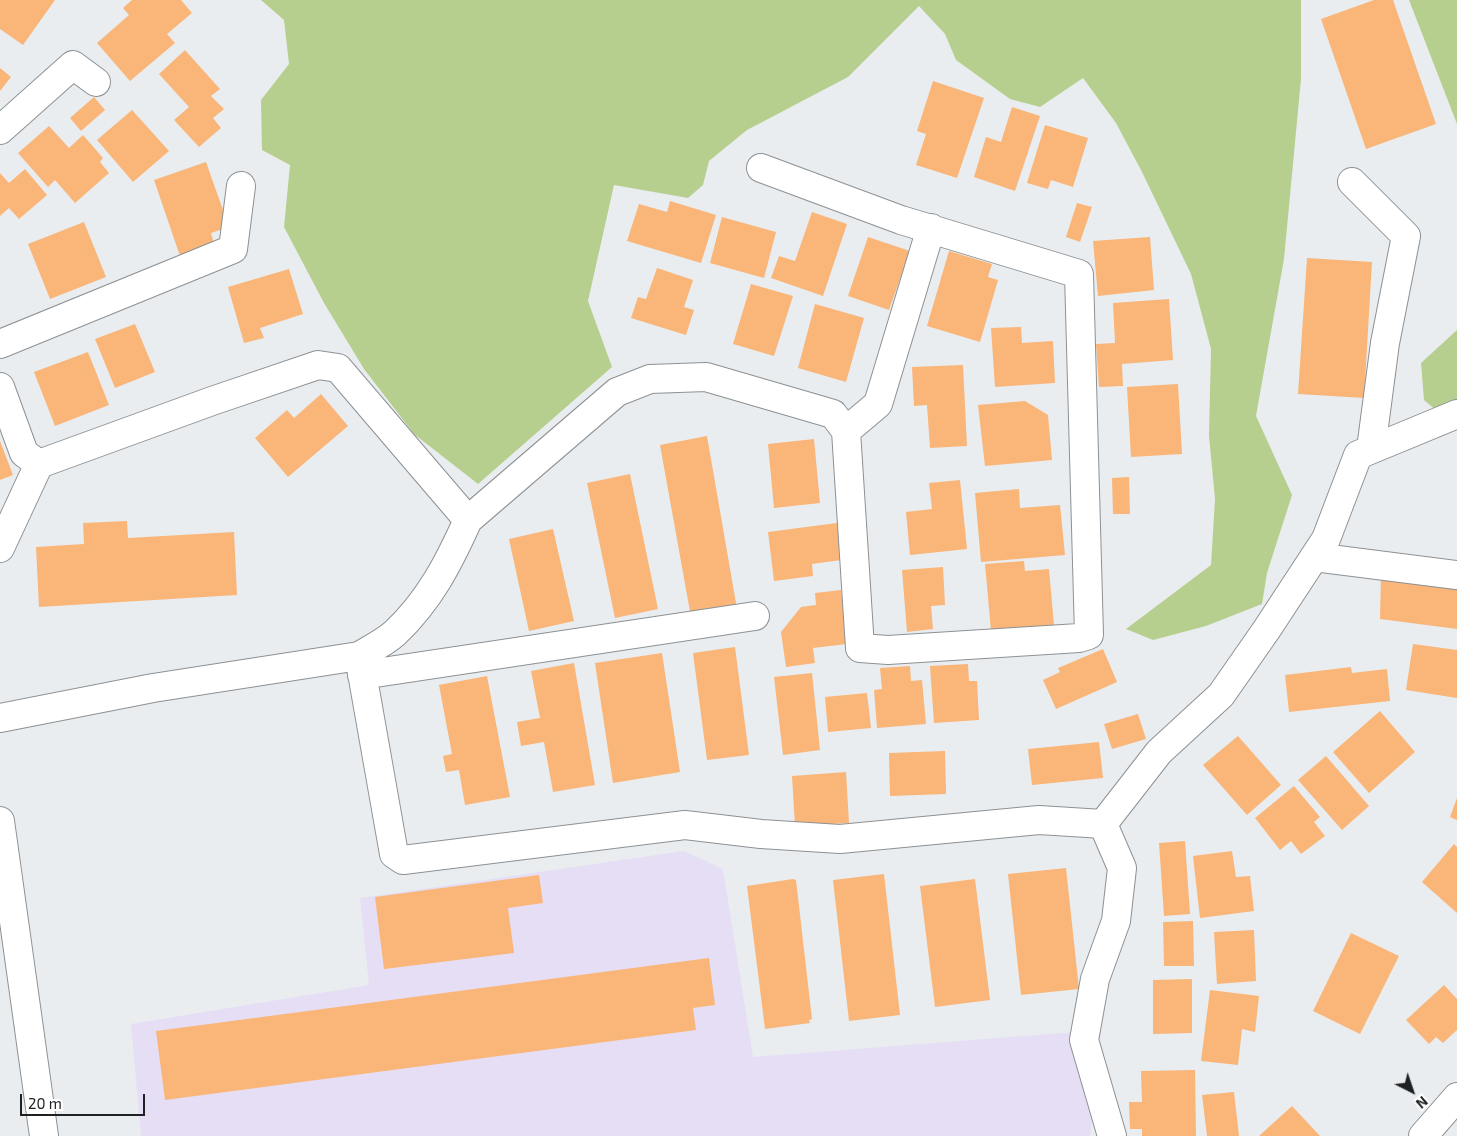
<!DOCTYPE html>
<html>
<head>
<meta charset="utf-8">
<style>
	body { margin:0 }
	#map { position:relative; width:1457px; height:1136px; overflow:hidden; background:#e9edf0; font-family:"Exo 2",sans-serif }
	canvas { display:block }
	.north { position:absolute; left:1387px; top:1066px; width:50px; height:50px; -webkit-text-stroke:4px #fff; paint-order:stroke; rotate:139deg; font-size:14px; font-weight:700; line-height:20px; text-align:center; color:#1e2021 }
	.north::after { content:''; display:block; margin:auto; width:18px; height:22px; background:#1e2021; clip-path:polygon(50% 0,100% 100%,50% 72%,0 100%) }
	.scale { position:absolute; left:20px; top:1094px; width:125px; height:22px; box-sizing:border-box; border:2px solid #1e2021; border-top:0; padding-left:6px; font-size:15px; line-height:18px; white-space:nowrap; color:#1e2021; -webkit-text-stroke:4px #fff; paint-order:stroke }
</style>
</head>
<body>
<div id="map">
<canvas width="1457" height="1136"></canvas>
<div class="north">N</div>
<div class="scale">20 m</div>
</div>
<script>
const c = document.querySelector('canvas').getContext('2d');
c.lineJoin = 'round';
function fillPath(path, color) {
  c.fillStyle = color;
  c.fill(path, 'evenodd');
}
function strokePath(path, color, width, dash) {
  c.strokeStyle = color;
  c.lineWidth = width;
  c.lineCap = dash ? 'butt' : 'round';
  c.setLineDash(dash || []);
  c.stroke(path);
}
fillPath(new Path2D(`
	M 684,851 L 723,869 L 753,1057 L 1101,1030 L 1090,1136 L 141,1136 L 131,1024 L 369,985 L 360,898 Z`), '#e6def4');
fillPath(new Path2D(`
	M 261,0 L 1301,0 L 1301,79 L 1284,259 L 1256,416 L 1292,495 L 1267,573 L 1262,604 L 1206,626 L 1153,640 L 1126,629 L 1211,565 L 1215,499 L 1209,436 L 1211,349 L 1191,274 L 1142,172 L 1116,123 L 1083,78 L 1040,107 L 1010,99 L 956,60 L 945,34 L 919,6 L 848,77 L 747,130 L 709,161 L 703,185 L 688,198 L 614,185 L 588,301 L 612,367 L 478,484 L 414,434 L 364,369 L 324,303 L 284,227 L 290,165 L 262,150 L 261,100 L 289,64 L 284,20 Z
	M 1409,0 L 1457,0 L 1457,124 Z
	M 1457,330 L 1457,428 L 1424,400 L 1421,363 Z`), '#b7cf8e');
fillPath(new Path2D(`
	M 0,0 L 55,0 L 23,45 L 0,29 Z
	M 132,0 L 181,0 L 192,13 L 167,34 L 175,43 L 130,81 L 97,43 L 129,15 L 123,8 Z
	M 1374,0 L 1393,0 L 1436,124 L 1366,149 L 1321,19 Z
	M 185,50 L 220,89 L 211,96 L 224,109 L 213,118 L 221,128 L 199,147 L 174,120 L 189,107 L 159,74 Z
	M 0,68 L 11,77 L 0,91 Z
	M 933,81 L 984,98 L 957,178 L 916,165 L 926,134 L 917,131 Z
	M 94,97 L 105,110 L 81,131 L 70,118 Z
	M 1012,107 L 1040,116 L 1015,191 L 974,177 L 986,137 L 1001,142 Z
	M 132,110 L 169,151 L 133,182 L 97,140 Z
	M 1045,125 L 1088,138 L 1073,187 L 1051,180 L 1048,189 L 1027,183 Z
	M 49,126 L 69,148 L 83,135 L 103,158 L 100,162 L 109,173 L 75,203 L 55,180 L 48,187 L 18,153 Z
	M 206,162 L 229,227 L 211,233 L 214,244 L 180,256 L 154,180 Z
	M 25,169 L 47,195 L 19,219 L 9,208 L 0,216 L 0,173 L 9,183 Z
	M 670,201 L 716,215 L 701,263 L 627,241 L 639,204 L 667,212 Z
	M 1077,203 L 1092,207 L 1080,242 L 1066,237 Z
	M 812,212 L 847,224 L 823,296 L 771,278 L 779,256 L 795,261 Z
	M 722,217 L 776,232 L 764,278 L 710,263 Z
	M 84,222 L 106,277 L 50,299 L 28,244 Z
	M 868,237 L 910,251 L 889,310 L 848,296 Z
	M 1150,237 L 1154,290 L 1098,296 L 1093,241 Z
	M 949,251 L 992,264 L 988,277 L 998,280 L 980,342 L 927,326 Z
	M 1307,258 L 1372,262 L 1364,398 L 1298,394 Z
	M 657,268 L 693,280 L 684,307 L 694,310 L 686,335 L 631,318 L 638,297 L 646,299 Z
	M 289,269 L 303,314 L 260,328 L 264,338 L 244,343 L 228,287 Z
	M 751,284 L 793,296 L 774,356 L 733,344 Z
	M 1169,299 L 1173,360 L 1122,364 L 1123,386 L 1099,387 L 1096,344 L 1115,343 L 1113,303 Z
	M 815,304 L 864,318 L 846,382 L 798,368 Z
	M 135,324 L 155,372 L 115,388 L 95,339 Z
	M 1021,327 L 1022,343 L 1053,341 L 1055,383 L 995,387 L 991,328 Z
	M 88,352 L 109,405 L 55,426 L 34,372 Z
	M 963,365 L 967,446 L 930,448 L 927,405 L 914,406 L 912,367 Z
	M 1178,384 L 1182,454 L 1131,457 L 1127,387 Z
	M 321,394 L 348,426 L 288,477 L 255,438 L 287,410 L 294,418 Z
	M 1025,401 L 1048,415 L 1052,460 L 985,466 L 978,405 Z
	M 707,436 L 737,609 L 691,617 L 660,445 Z
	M 814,439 L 820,503 L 774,508 L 768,444 Z
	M 0,441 L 13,475 L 0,480 Z
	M 630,474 L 658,609 L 615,618 L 587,483 Z
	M 1129,477 L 1130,514 L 1113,514 L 1112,478 Z
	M 960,480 L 967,549 L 910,555 L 906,512 L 932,509 L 929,483 Z
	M 1019,489 L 1020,508 L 1060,505 L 1065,555 L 981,562 L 975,493 Z
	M 127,521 L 128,538 L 234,532 L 237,595 L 39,607 L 36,547 L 84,544 L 83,523 Z
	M 837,523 L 841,560 L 812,564 L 813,576 L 774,581 L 768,532 Z
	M 553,529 L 574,621 L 529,631 L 509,539 Z
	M 1024,561 L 1025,571 L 1049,569 L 1055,636 L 991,631 L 985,564 Z
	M 943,567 L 945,605 L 931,606 L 933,629 L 907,632 L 902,570 Z
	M 1381,575 L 1457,585 L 1457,629 L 1380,619 Z
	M 841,590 L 847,644 L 813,648 L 815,663 L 786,667 L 781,632 L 801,607 L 816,605 L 815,593 Z
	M 1413,644 L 1457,650 L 1457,698 L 1406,690 Z
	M 735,647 L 749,755 L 707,760 L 693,653 Z
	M 1103,649 L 1117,682 L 1056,709 L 1043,680 L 1060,672 L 1058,668 Z
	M 662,653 L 680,772 L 613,783 L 595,663 Z
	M 574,663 L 595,785 L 553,792 L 544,742 L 521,746 L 517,722 L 540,718 L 531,671 Z
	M 968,664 L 969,681 L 977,681 L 979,720 L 934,723 L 930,666 Z
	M 910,666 L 911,681 L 922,680 L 926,724 L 877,728 L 874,690 L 882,689 L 880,668 Z
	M 1351,667 L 1352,673 L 1387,669 L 1390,701 L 1289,712 L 1285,675 Z
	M 812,673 L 820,750 L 783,755 L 774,677 Z
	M 487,676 L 510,797 L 465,805 L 459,770 L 446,772 L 443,756 L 452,754 L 439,685 Z
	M 867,693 L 871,728 L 828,732 L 825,697 Z
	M 1380,711 L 1415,752 L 1369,793 L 1333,752 Z
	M 1138,714 L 1146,739 L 1112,749 L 1104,724 Z
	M 1238,736 L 1281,785 L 1247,815 L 1203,765 Z
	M 1099,742 L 1103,778 L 1032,785 L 1028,749 Z
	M 945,751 L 946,794 L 890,796 L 889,753 Z
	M 1326,756 L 1369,806 L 1342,830 L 1298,780 Z
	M 846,772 L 849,823 L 795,826 L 792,776 Z
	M 1294,786 L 1320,817 L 1314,822 L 1325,836 L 1301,854 L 1291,841 L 1280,850 L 1255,818 Z
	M 1457,798 L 1457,820 L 1450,817 Z
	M 1185,841 L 1190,914 L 1164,916 L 1159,843 Z
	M 1454,844 L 1457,847 L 1457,913 L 1422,882 Z
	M 1232,851 L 1236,877 L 1250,876 L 1254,911 L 1200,918 L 1193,856 Z
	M 1066,868 L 1079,989 L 1021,995 L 1008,874 Z
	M 884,874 L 900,1015 L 849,1021 L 833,880 Z
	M 539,875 L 543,903 L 508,908 L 514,953 L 384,969 L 375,897 Z
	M 793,879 L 796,880 L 812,1019 L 809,1020 L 810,1023 L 765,1029 L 747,886 Z
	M 975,879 L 990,1000 L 935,1007 L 920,886 Z
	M 1193,921 L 1194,966 L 1164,966 L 1163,922 Z
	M 1254,930 L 1256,981 L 1217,984 L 1214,932 Z
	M 1351,933 L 1399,956 L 1360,1034 L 1313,1011 Z
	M 709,958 L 715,1005 L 693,1008 L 696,1030 L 165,1100 L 156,1031 Z
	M 1192,979 L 1192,1033 L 1153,1034 L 1153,980 Z
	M 1444,985 L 1457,999 L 1457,1030 L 1443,1043 L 1436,1037 L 1429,1044 L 1406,1020 Z
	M 1210,990 L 1259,996 L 1255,1032 L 1242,1029 L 1238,1065 L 1201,1061 Z
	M 1195,1070 L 1196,1136 L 1142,1136 L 1142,1129 L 1130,1129 L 1129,1102 L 1142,1102 L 1141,1071 Z
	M 1234,1092 L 1239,1136 L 1207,1136 L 1202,1095 Z
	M 1292,1106 L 1320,1136 L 1259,1136 Z`), '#fab578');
const minor = new Path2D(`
	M 0,130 L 73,65 L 96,82
	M 1352,182 L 1406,236 L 1385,343 L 1371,449
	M 0,344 L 233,249 L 241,186
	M 0,387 L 24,453 L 39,464 L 212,401 L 318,365 L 338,368 L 468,520 C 449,562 430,600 395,633 C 385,642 371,649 359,656
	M 846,431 L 878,404 L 931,228
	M 468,520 L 617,392 L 650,379 L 706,377 L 833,414 L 846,431 L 860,648 L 888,650 L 1079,638 L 1089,635 L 1079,274 L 901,220 L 761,168
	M 0,548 L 39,464
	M 1314,557 L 1457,575
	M 362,675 L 755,616
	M 0,718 L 153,688 L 359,656 L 394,854 L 403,860 L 685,825 L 761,834 L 840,839 L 1039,820 L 1103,824 L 1122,868 L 1116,921 L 1095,979 L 1084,1040 L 1112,1136
	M 0,821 L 44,1136
	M 1103,824 L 1159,752 L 1221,695 L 1267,629 L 1326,539 L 1358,455 L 1457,414
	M 1423,1136 L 1457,1097`);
strokePath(minor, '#8d9194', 30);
strokePath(minor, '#fff', 28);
</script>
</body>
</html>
